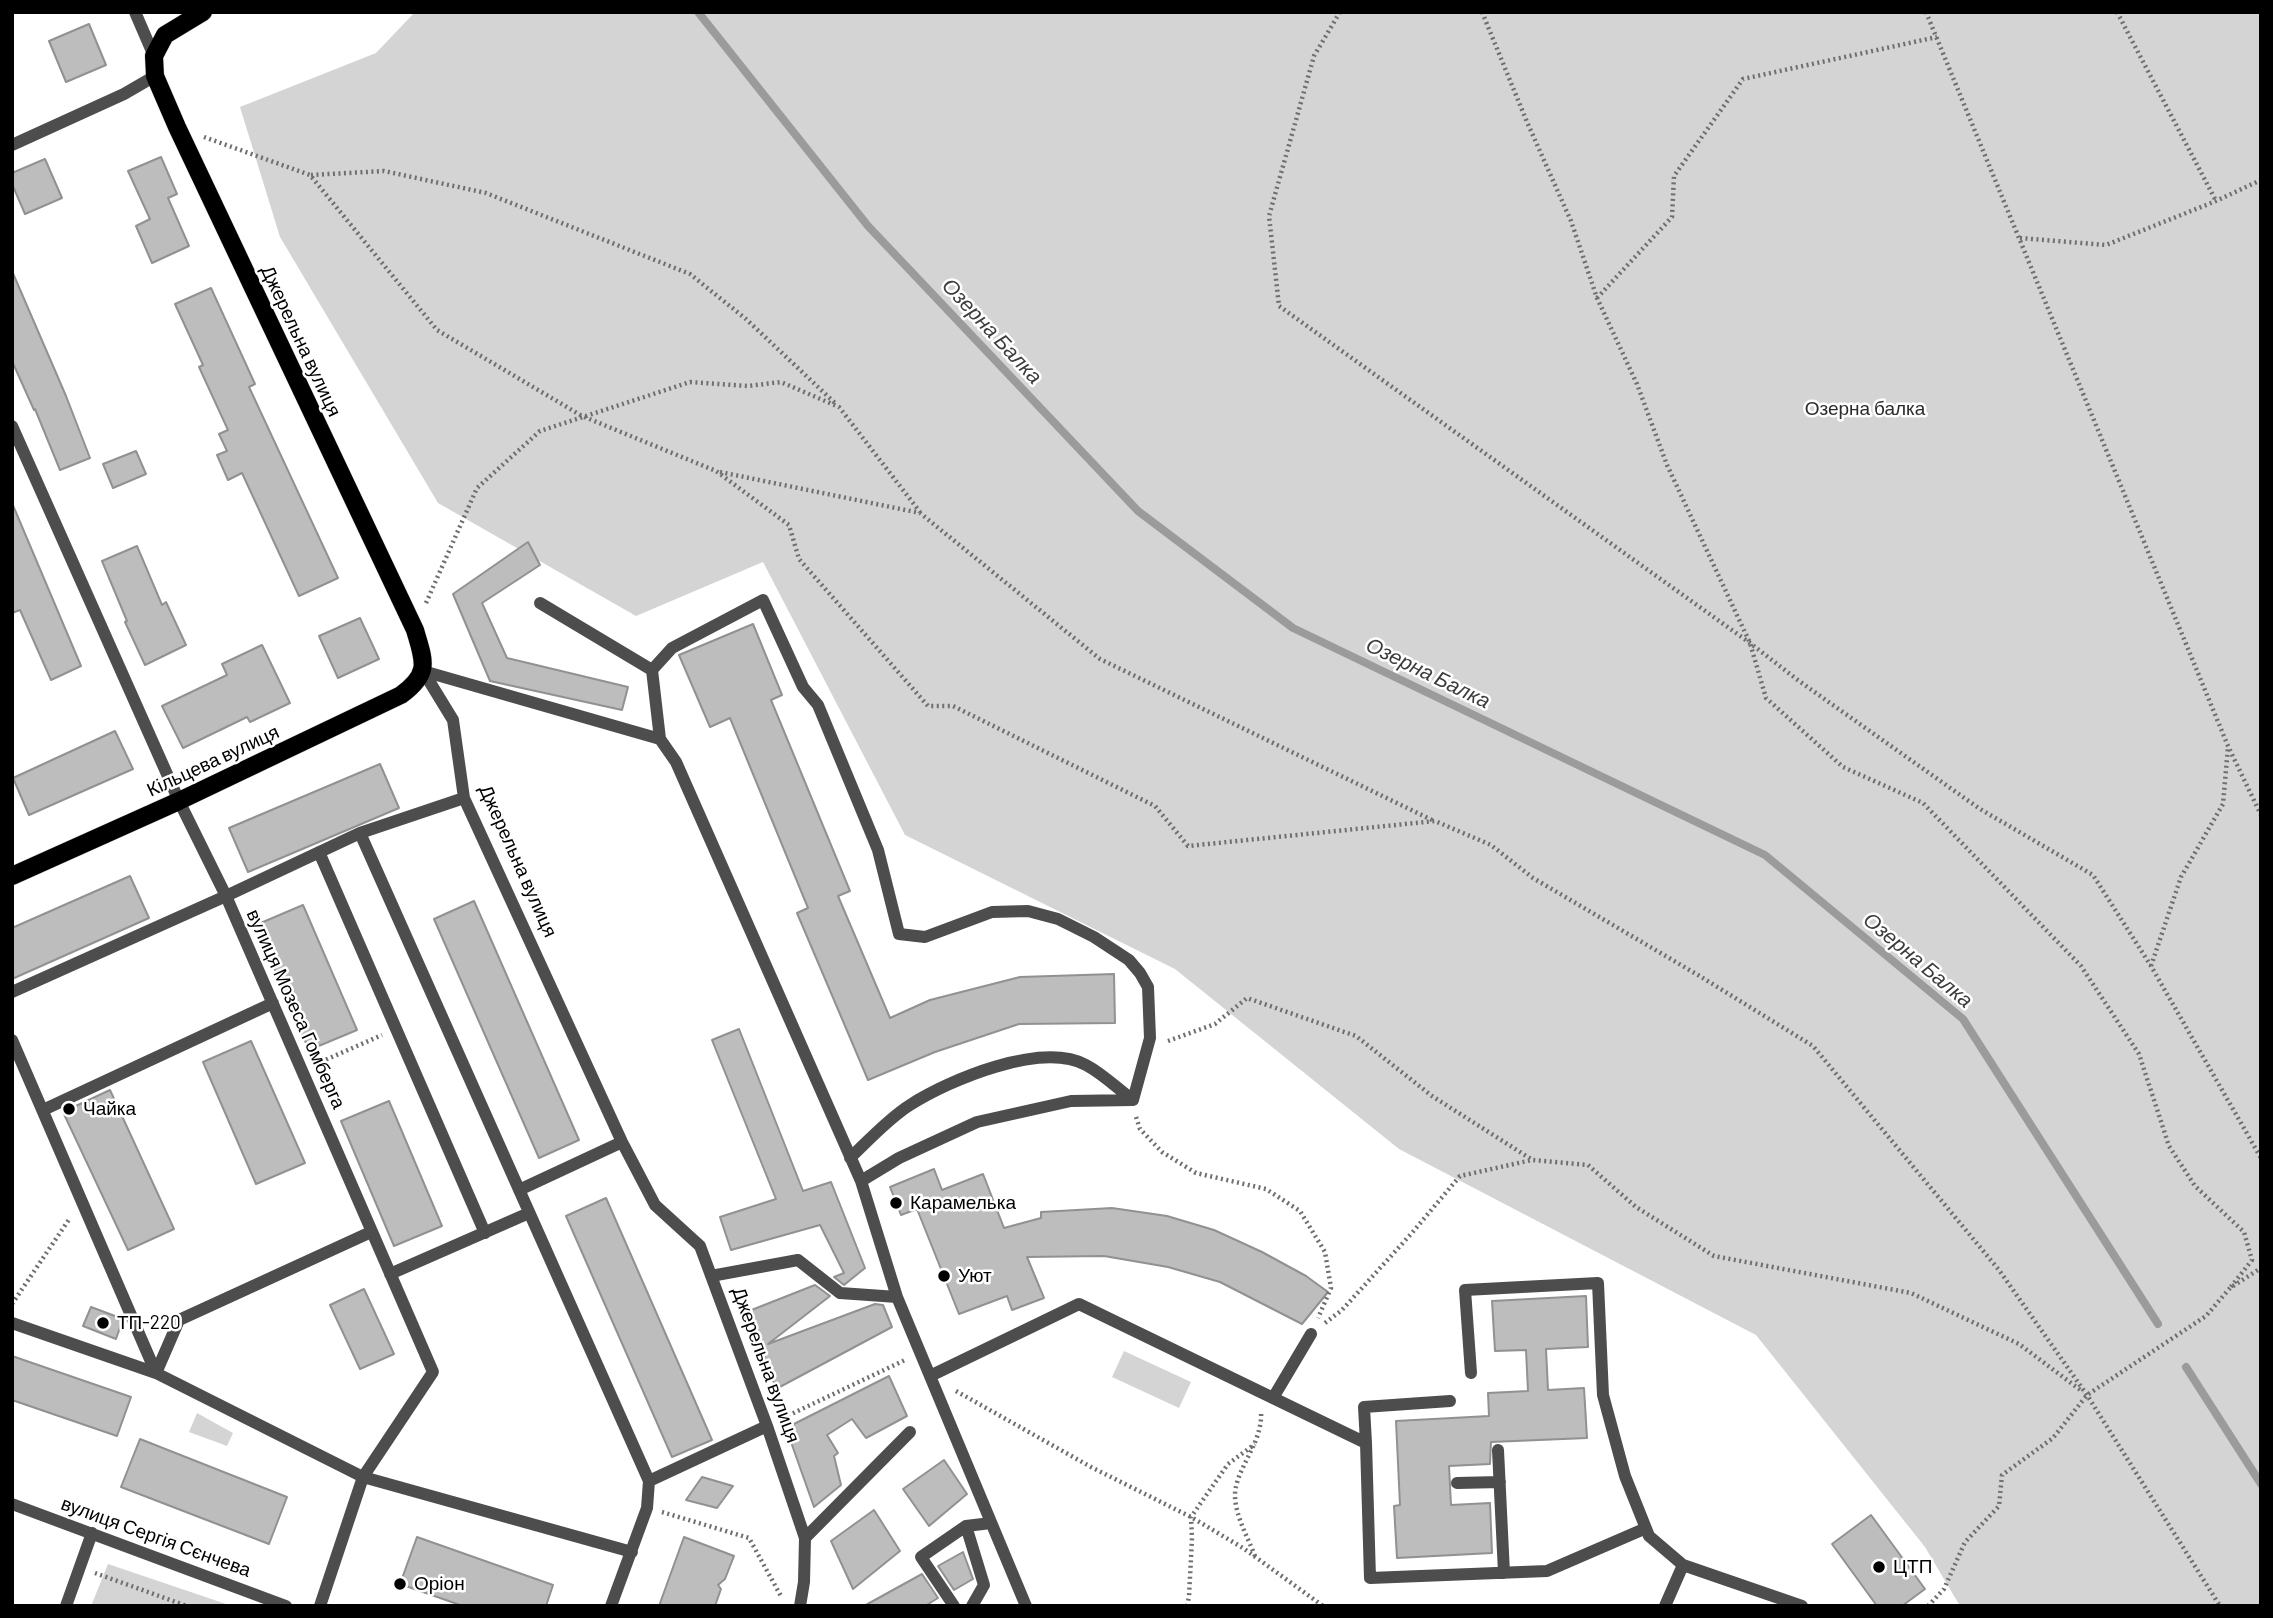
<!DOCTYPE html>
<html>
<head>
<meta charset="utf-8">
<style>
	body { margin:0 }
	#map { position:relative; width:2273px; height:1618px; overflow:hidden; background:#fff; font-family:Barlow,sans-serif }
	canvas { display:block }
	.frame { position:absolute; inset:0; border:14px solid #000; pointer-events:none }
</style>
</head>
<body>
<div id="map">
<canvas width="2273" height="1618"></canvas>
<div class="frame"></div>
</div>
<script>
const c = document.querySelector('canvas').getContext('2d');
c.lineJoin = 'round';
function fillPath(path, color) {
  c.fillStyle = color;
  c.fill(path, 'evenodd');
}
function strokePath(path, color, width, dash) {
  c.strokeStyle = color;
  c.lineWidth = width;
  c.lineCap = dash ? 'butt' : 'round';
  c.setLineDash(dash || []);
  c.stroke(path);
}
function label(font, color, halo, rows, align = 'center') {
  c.font = font + ' Barlow,sans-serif';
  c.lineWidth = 5;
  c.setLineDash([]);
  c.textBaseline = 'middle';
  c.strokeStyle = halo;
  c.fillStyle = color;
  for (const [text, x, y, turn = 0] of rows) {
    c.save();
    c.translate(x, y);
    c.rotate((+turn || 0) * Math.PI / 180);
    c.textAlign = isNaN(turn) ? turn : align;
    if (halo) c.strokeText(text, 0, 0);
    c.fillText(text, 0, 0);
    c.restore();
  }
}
fillPath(new Path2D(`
	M 415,12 L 2261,12 L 2261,1606 L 1960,1606 L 1925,1547 L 1756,1335 L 1399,1149 L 1175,969 L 905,835 L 763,562 L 636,616 L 438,503 L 280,237 L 240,107 L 376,53 Z
	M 1124,1351 L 1191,1382 L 1179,1408 L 1112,1377 Z
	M 197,1413 L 233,1433 L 227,1446 L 189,1432 Z
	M 108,1564 L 232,1606 L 91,1606 Z`), '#d4d4d4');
strokePath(new Path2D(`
	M 698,12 L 868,226 L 1138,511 L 1293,628 L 1765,855 L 1963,1019 L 2158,1324
	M 2186,1367 L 2261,1484`), '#9b9b9b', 8);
const building = new Path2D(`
	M 89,24 L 106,65 L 66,82 L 49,41 Z
	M 161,157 L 177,194 L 168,198 L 189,246 L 152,263 L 136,226 L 150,219 L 128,171 Z
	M 45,159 L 62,198 L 25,214 L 12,184 L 12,173 Z
	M 12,271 L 66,396 L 90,458 L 60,470 L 35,409 L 34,410 L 12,361 Z
	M 211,288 L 255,384 L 249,387 L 338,578 L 299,596 L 242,473 L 228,480 L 217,455 L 227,451 L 219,434 L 228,430 L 199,367 L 203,365 L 175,304 Z
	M 136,451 L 146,474 L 113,488 L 103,464 Z
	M 12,503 L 81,666 L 51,680 L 20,610 L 12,613 Z
	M 528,542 L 540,565 L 482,603 L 507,658 L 628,687 L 622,710 L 490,681 L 453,594 Z
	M 137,546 L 162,605 L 166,602 L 186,645 L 145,665 L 125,622 L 127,621 L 102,561 Z
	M 360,618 L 379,659 L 338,678 L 319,636 Z
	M 753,624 L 782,695 L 771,700 L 850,891 L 838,896 L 890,1018 L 930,1000 L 1020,977 L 1114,974 L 1115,1023 L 1019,1024 L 935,1052 L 868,1080 L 797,913 L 808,908 L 730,718 L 710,727 L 679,655 Z
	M 262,645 L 290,703 L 250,722 L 247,717 L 183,748 L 162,706 L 227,675 L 222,664 Z
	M 115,731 L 133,769 L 29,815 L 13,778 Z
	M 380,764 L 399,808 L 248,872 L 229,828 Z
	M 130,876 L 149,918 L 12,979 L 12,928 Z
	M 474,901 L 579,1140 L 539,1158 L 434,919 Z
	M 303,905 L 357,1030 L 309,1050 L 256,925 Z
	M 739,1029 L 803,1191 L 831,1182 L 865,1268 L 844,1285 L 834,1277 L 844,1273 L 820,1225 L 731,1250 L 720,1217 L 776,1199 L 712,1040 Z
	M 251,1041 L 305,1163 L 256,1184 L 203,1062 Z
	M 110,1090 L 174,1229 L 128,1250 L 63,1112 Z
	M 389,1101 L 442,1226 L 394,1246 L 341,1121 Z
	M 934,1169 L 942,1190 L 983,1174 L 1004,1228 L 1041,1218 L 1041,1212 L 1112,1208 L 1167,1216 L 1214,1230 L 1262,1252 L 1306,1276 L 1328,1292 L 1302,1324 L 1220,1282 L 1168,1267 L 1104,1256 L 1027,1257 L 1044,1298 L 1012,1310 L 1007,1296 L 959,1314 L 917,1209 L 901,1215 L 890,1187 Z
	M 606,1198 L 712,1440 L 672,1457 L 566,1216 Z
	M 815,1285 L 830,1296 L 768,1344 L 875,1304 L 883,1305 L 892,1327 L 776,1389 L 749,1311 Z
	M 364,1289 L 394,1354 L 360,1369 L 330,1305 Z
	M 1586,1296 L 1588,1347 L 1546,1349 L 1548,1390 L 1584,1388 L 1587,1438 L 1491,1442 L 1490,1464 L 1449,1466 L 1451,1505 L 1490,1503 L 1492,1553 L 1397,1558 L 1394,1506 L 1400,1505 L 1396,1421 L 1489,1416 L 1488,1393 L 1528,1391 L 1526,1350 L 1495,1351 L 1492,1301 Z
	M 91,1307 L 123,1319 L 116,1339 L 83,1326 Z
	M 12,1356 L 131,1397 L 117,1436 L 12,1400 Z
	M 889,1376 L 907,1416 L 866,1438 L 852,1419 L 827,1435 L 838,1453 L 834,1456 L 841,1485 L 814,1507 L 786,1428 Z
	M 140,1439 L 287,1497 L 269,1544 L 121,1487 Z
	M 944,1460 L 967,1494 L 929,1526 L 903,1489 Z
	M 702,1477 L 733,1486 L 717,1508 L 686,1500 Z
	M 874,1510 L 900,1551 L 853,1589 L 831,1541 Z
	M 1871,1515 L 1925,1589 L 1902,1606 L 1877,1606 L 1832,1544 Z
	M 417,1537 L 553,1585 L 546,1606 L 463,1606 L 400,1584 Z
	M 684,1537 L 734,1556 L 725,1579 L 718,1585 L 721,1589 L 715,1606 L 659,1606 Z
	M 963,1552 L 973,1579 L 954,1590 L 938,1566 Z
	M 922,1574 L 938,1598 L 925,1606 L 864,1606 Z`);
fillPath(building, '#bdbdbd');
strokePath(building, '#919191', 2);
const major = new Path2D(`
	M 12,876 L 179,801 L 401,695 C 431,673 424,661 415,630 L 177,127 L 155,76 L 154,56 L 165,35 L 203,12`);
strokePath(major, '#dbdbdb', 19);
strokePath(new Path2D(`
	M 1340,12 L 1314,56 L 1269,216 L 1279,306 L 1750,643 L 1799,681 L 1980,809 L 2093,875 L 2151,966 L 2261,1158
	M 1482,12 L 1527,122 L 1571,221 L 1597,298 L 1637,384 L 1667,465 L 1750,643 L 1766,698 L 1843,767 L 1923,803 L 2081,966 L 2139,1054 L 2169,1146 L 2195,1186 L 2244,1232 L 2252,1260 L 2230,1288
	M 1926,12 L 2228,746 L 2261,815
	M 2117,12 L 2216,201
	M 204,137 L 310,175 L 437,330 L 582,416 L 716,471 L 789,525 L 799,559 L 928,706 L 953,706 L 1155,806 L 1188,846 L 1435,821 L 1491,845 L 1533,878 L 1698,975 L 1813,1046 L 1999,1270 L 2087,1395 L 2220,1606
	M 311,175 L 384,171 L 486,193 L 690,274 L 746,319 L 836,404
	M 2020,238 L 2106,245 L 2216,201 L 2261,180
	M 1597,298 L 1672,217 L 1674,176 L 1743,79 L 1937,37
	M 720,472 L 920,513 L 1100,659 L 1434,821
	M 426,603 L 477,488 L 540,431 L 690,382 L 748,386 L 781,382 L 839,407 L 920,512
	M 2151,966 L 2181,877 L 2223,804 L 2228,747
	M 1168,1041 L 1215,1024 L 1247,998 L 1356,1036 L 1432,1096 L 1531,1159
	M 316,1064 L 382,1035
	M 1136,1117 L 1140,1129 L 1162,1152 L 1196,1173 L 1266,1189 L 1300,1211 L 1325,1252 L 1331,1288 L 1318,1318
	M 12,1304 L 70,1218
	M 1325,1323 L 1342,1310 L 1411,1234 L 1460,1176 L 1532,1160 L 1588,1165 L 1636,1207 L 1714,1256 L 1911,1293 L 2019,1344 L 2083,1392
	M 956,1391 L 1091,1467 L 1191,1517 L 1243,1548 L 1323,1606
	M 783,1418 L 905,1360
	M 662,1512 L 749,1538 L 782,1598
	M 1255,1556 C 1248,1538 1236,1517 1235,1497 C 1234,1470 1263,1444 1261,1412
	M 95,1573 L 187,1606
	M 1187,1606 L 1189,1597 L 1192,1538 L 1191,1517 L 1228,1464 L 1255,1444
	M 1928,1606 L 1944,1589 L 1965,1542 L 1999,1506 L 2002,1475 L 2053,1438 L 2087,1395 L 2206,1316 L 2230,1288 L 2261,1268`), '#6f6f6f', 4.5, [2, 3.5]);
strokePath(new Path2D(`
	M 135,12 L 154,56
	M 12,145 L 124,94 L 155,76
	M 12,426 L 179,801 L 226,896 L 433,1372 L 363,1477 L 320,1606
	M 540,603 L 652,670
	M 423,671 L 660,739 L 676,762 L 861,1181 L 897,1297 L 1026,1606
	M 423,671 L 453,720 L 464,798 L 622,1142 L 655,1205 L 700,1246 L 767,1426 L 805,1538 L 804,1582 L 800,1606
	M 660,739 L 652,670 L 672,648 L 763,600 L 803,687 L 818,705 L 878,850 L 899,934 L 925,937 L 992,912 L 1028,911 L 1058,919 L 1094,937 L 1129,960 L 1140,973 L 1148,987 L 1150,1038 L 1133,1100 L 1071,1101 L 977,1122 L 899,1158 L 861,1181
	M 464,798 L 360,833 L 649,1481
	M 319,852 L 485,1233
	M 12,992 L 226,896 L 360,833
	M 12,1040 L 156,1373
	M 43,1110 L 273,1003
	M 850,1158 C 868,1141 889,1118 910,1105 C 949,1080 1041,1041 1086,1065 C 1103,1074 1118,1089 1133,1100
	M 519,1190 L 622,1142
	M 371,1232 L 179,1320 L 156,1373 L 363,1477 L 632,1552
	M 390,1274 L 529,1213
	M 711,1276 L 798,1260 L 840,1293 L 897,1297
	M 12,1323 L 156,1373
	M 1471,1373 L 1465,1290 L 1598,1283 L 1603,1395 L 1625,1476 L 1649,1536 L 1683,1565
	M 930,1376 L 1079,1304 L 1273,1398 L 1311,1334
	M 1273,1398 L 1366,1443 L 1370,1578 L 1547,1571 L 1644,1529
	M 1366,1443 L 1364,1407 L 1450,1401
	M 1498,1450 L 1504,1573
	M 1457,1483 L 1500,1482
	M 12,1504 L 286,1606
	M 966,1526 L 984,1585 L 972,1606
	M 805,1538 L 910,1432
	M 66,1606 L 92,1533
	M 611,1606 L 647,1508 L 649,1481 L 767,1426
	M 954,1606 L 921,1557 L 966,1526 L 991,1523
	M 1665,1606 L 1683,1565 L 1802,1606`), '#4d4d4d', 12);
strokePath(major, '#000', 18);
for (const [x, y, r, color] of [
	[69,1109,7,"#000"],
	[896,1203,7,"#000"],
	[944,1276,7,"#000"],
	[103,1323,7,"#000"],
	[1879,1567,7,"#000"],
	[400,1584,7,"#000"]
]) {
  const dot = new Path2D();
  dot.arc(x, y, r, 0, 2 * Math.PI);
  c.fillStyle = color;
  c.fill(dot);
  strokePath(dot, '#fff', 2.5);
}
label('19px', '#000', '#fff', [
	["Джерельна вулиця",301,341,65],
	["Кільцева вулиця",213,761,-25],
	["Джерельна вулиця",518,861,66],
	["вулиця Мозеса Гомберга",296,1009,66],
	["Джерельна вулиця",766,1365,70],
	["вулиця Сергія Сєнчева",156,1537,20]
]);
label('19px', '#2b2b2b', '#fff', [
	["Озерна балка",1865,409]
]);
label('19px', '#000', '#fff', [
	["Чайка",83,1109],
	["Карамелька",910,1203],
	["Уют",958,1276],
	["ТП-220",117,1323],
	["ЦТП",1893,1567],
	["Оріон",414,1584]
], 'left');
label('italic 21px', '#3c3c3c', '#fff', [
	["Озерна Балка",992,331,47],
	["Озерна Балка",1428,673,26],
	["Озерна Балка",1918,960,40]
]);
</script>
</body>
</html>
